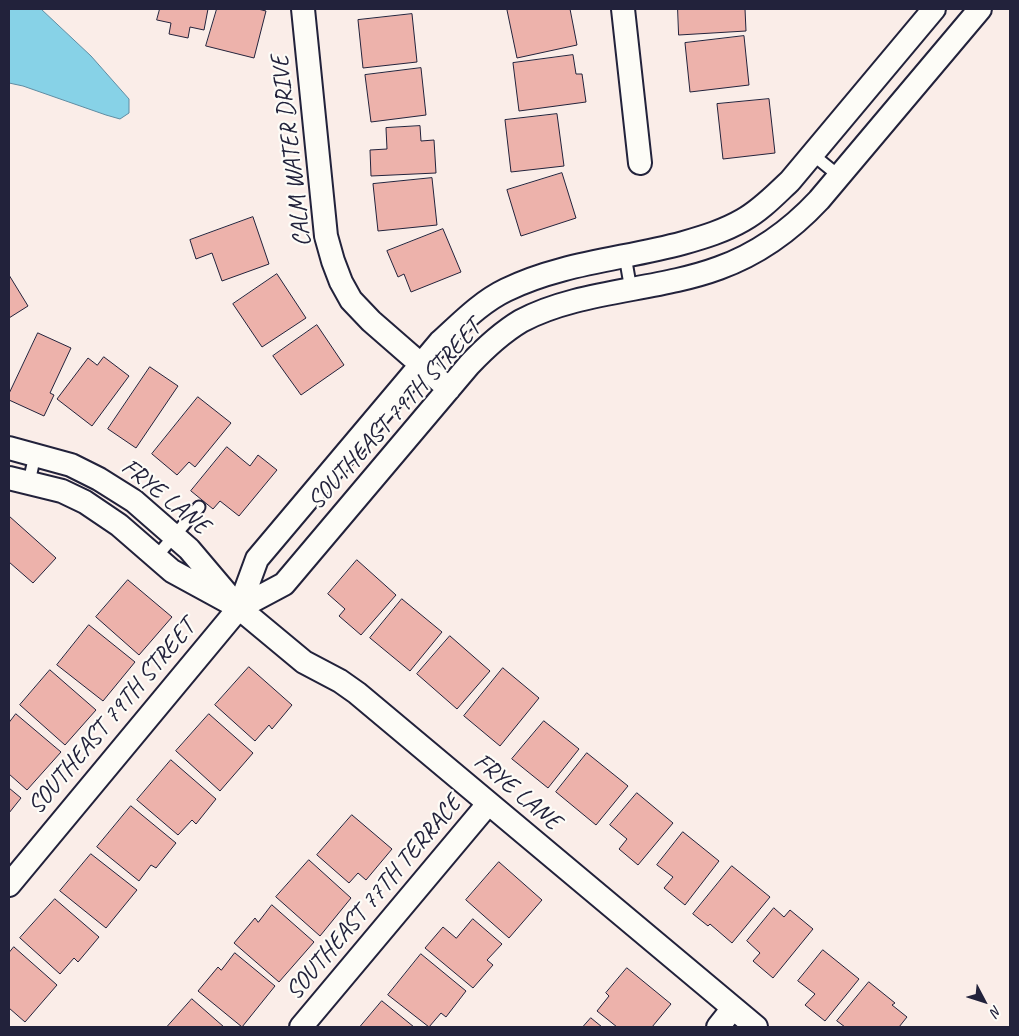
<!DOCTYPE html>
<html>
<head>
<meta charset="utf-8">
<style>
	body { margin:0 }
	#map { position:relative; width:1019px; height:1036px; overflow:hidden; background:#faede8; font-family:Caveat,sans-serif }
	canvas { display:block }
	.frame { position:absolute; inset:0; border:10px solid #22223b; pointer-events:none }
	.north { position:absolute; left:959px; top:976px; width:50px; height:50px; -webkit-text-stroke:4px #fdfcf7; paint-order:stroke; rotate:130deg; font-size:14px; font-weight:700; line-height:20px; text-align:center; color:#22223b }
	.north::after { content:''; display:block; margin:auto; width:18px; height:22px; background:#22223b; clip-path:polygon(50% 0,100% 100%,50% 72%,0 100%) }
</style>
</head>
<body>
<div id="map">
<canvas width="1019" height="1036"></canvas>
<div class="frame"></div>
<div class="north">N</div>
</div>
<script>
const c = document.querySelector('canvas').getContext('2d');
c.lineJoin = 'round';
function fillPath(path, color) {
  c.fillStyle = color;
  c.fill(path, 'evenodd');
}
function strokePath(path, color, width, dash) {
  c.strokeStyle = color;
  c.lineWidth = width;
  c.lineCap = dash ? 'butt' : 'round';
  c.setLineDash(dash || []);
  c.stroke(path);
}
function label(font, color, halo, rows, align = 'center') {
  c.font = font + ' Caveat,sans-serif';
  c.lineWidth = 4.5;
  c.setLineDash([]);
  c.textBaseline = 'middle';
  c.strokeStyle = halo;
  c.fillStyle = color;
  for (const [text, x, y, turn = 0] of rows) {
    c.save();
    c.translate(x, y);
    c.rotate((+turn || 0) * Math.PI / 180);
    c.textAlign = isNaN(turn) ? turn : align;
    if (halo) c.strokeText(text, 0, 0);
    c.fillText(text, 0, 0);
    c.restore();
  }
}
const water = new Path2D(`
	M 9,9 L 41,9 L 91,56 L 129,99 L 129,113 L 120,119 L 106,115 L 23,86 L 9,83 Z`);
fillPath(water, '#87d2e7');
strokePath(water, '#5f8ca2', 1);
const building = new Path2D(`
	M 160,9 L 208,9 L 204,30 L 190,27 L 188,38 L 169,34 L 171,23 L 157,20 Z
	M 217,9 L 258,9 L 266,11 L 254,58 L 206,46 Z
	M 512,9 L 570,9 L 577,45 L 517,58 L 507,10 Z
	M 678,9 L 745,9 L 746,31 L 679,35 Z
	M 412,14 L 417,62 L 363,68 L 358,20 Z
	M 744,36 L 749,85 L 690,92 L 685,43 Z
	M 573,55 L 576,74 L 582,74 L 586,102 L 519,111 L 513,63 Z
	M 421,68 L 426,115 L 371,122 L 365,75 Z
	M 769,99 L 775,153 L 723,159 L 717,104 Z
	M 557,114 L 564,166 L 511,172 L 505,120 Z
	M 420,126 L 421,141 L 434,140 L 436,173 L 371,176 L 370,150 L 387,149 L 386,128 Z
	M 562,173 L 576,218 L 521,236 L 507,190 Z
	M 432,178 L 437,225 L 378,231 L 373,184 Z
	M 253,217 L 269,264 L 222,281 L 212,253 L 196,259 L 190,240 Z
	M 443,229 L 461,272 L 411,292 L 404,274 L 398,277 L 387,251 Z
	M 277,274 L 306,318 L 262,347 L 233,304 Z
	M 9,275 L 28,306 L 9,318 Z
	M 317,325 L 344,365 L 301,395 L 273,356 Z
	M 38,333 L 71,348 L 50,393 L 54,395 L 44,416 L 9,400 L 9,394 Z
	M 104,357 L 129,376 L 92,426 L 57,399 L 88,358 L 97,365 Z
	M 150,367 L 178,386 L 136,448 L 108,429 Z
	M 198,397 L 231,423 L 195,467 L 189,462 L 177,475 L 152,454 Z
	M 227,447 L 250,466 L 258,455 L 277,470 L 239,516 L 220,501 L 213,509 L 191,491 Z
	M 9,516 L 56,558 L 33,583 L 9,562 Z
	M 357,560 L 396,595 L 361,635 L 339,616 L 345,609 L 328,594 Z
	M 128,580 L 172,617 L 139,655 L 96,617 Z
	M 402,599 L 442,632 L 410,671 L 370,638 Z
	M 89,625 L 135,662 L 103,701 L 57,665 Z
	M 450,636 L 490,671 L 457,709 L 417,674 Z
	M 249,667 L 292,705 L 272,729 L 269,725 L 255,741 L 215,705 Z
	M 503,668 L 539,698 L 500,746 L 464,716 Z
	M 50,670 L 96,710 L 65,745 L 20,705 Z
	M 16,714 L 61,752 L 27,790 L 9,774 L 9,723 Z
	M 209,714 L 253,753 L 220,791 L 176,751 Z
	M 544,721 L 579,749 L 548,788 L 512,759 Z
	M 587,753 L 628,786 L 596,825 L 556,792 Z
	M 171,760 L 216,799 L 196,824 L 192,820 L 178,835 L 137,800 Z
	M 9,788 L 21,798 L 9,813 Z
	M 637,793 L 673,823 L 638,865 L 619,849 L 627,839 L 610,825 Z
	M 131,806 L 176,843 L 156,868 L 151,865 L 139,881 L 97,847 Z
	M 352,815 L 392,849 L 366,880 L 358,873 L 349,883 L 317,855 Z
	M 683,832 L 719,861 L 685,905 L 664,888 L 673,877 L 657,865 Z
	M 91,854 L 137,890 L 106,928 L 60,891 Z
	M 309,860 L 351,898 L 320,936 L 276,897 Z
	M 499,862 L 542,900 L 509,938 L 466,900 Z
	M 732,866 L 770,897 L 732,943 L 710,924 L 708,926 L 693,914 Z
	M 55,899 L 99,937 L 78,962 L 74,958 L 60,974 L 20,938 Z
	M 272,905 L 314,942 L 279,982 L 234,943 L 255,918 L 258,922 Z
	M 774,908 L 784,917 L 790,910 L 813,929 L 773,978 L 753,961 L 760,953 L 747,941 Z
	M 473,919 L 502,944 L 487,960 L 493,965 L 473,988 L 425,948 L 443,927 L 456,938 Z
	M 14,947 L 57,985 L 25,1022 L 9,1008 L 9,953 Z
	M 823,950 L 859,979 L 825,1021 L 805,1005 L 815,994 L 798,981 Z
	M 235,953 L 275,986 L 242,1027 L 198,991 L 218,967 L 221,970 Z
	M 421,954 L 466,991 L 446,1017 L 441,1013 L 429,1027 L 388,995 Z
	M 627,968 L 671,1004 L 652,1027 L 617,1027 L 597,1011 L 609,996 L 606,993 Z
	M 869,982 L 895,1003 L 892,1005 L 907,1017 L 899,1027 L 845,1027 L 837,1021 Z
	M 192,999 L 224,1027 L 167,1027 Z
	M 382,1001 L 414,1027 L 360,1027 Z
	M 591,1018 L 602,1027 L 583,1027 Z`);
fillPath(building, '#edb2ab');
strokePath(building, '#22223b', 1);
const service = new Path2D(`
	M 812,154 L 839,176
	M 625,256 L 631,290
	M 29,482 L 35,455
	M 156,557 L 199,507`);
const minor = new Path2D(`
	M 303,9 L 326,236 L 333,261 L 341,282 L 351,300 L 371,321 L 449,389
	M 623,9 L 640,163
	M 9,448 L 71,465 L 99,479 L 134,501 L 189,549 L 239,608 L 304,662 L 340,681 L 357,693 L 756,1027
	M 9,478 L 62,491 L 85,502 L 119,525 L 172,571 L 227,601
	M 239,608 L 284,584 L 469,365 C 485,348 501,333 521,321 C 579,290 657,291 719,268 C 758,254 791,230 819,200 L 980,9
	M 9,885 L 239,608 L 257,559 L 440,342 C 461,323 481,302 506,290 C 561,263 624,259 683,243 C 704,237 724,231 743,220 C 761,210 775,195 790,181 L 934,9
	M 301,1027 L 488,804
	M 718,1027 L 733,1008`);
strokePath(service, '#22223b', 15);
strokePath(minor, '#22223b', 26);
strokePath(service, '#fdfcf7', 11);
strokePath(minor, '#fdfcf7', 22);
label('25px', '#22223b', '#fdfcf7', [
	["CALM WATER DRIVE",292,151,-97],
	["SOUTHEAST 79TH STREET",395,415,-48],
	["FRYE LANE",165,497,39],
	["SOUTHEAST 79TH STREET",112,717,-50],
	["FRYE LANE",517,792,40],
	["SOUTHEAST 77TH TERRACE",374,898,-50]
]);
</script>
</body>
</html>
